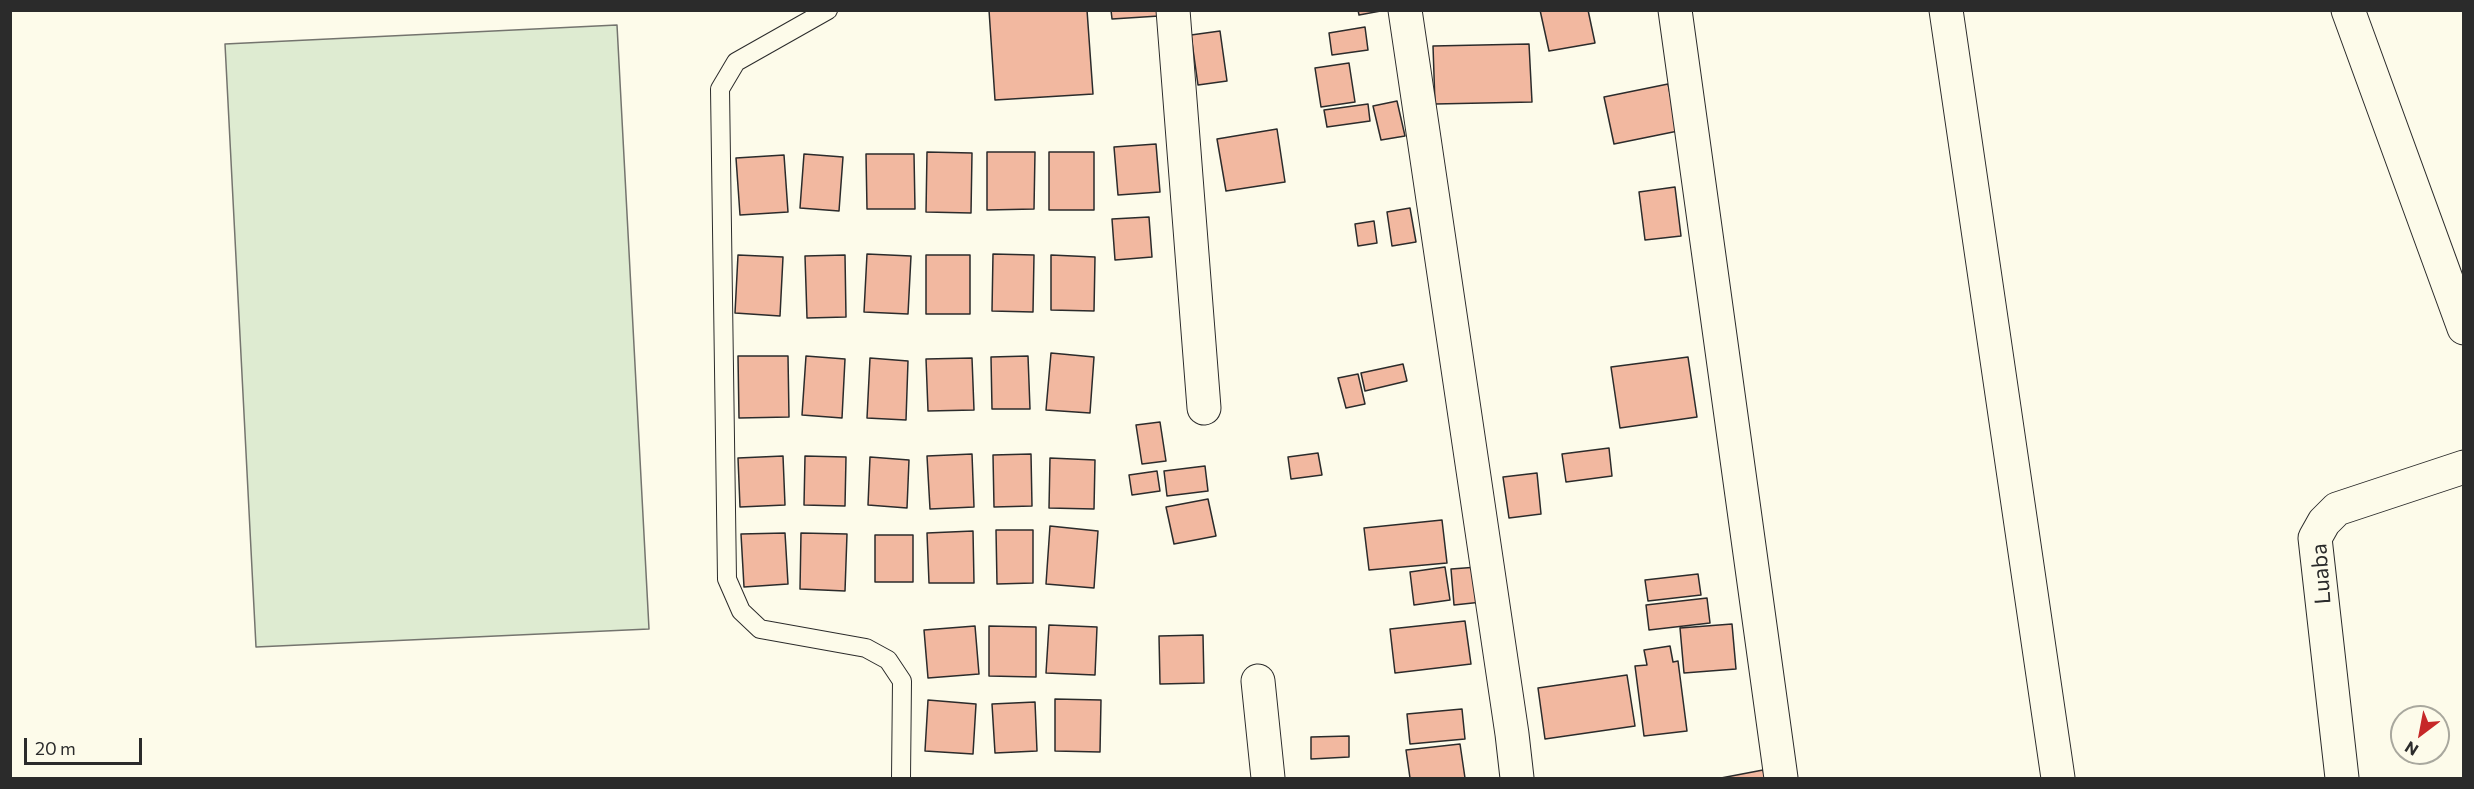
<!DOCTYPE html>
<html>
<head>
<meta charset="utf-8">
<style>
	body { margin:0 }
	#map { position:relative; width:2474px; height:789px; overflow:hidden; background:#fdfbea; font-family:Commissioner,sans-serif }
	canvas { display:block }
	.frame { position:absolute; inset:0; border:12px solid #2b2b2b; pointer-events:none }
	.north { position:absolute; left:2390px; top:705px; width:60px; height:60px; box-sizing:border-box; background:#fdfbea; border:2px solid #a9a89e; border-radius:50%; rotate:212deg; font-size:16px; font-weight:700; line-height:24px; text-align:center; color:#2b2b2b }
	.north::after { content:''; display:block; margin:auto; width:21px; height:27px; background:#c62828; clip-path:polygon(50% 0,100% 100%,50% 72%,0 100%) }
	.scale { position:absolute; left:24px; top:738px; width:118px; height:27px; box-sizing:border-box; border:3px solid #2b2b2b; border-top:0; padding-left:8px; font-size:18px; line-height:21px; white-space:nowrap; color:#2b2b2b; -webkit-text-stroke:4px #fdfbea; paint-order:stroke }
</style>
</head>
<body>
<div id="map">
<canvas width="2474" height="789"></canvas>
<div class="frame"></div>
<div class="north">N</div>
<div class="scale">20 m</div>
</div>
<script>
const c = document.querySelector('canvas').getContext('2d');
c.lineJoin = 'round';
function fillPath(path, color) {
  c.fillStyle = color;
  c.fill(path, 'evenodd');
}
function strokePath(path, color, width, dash) {
  c.strokeStyle = color;
  c.lineWidth = width;
  c.lineCap = dash ? 'butt' : 'round';
  c.setLineDash(dash || []);
  c.stroke(path);
}
function label(font, color, halo, rows, align = 'center') {
  c.font = font + ' Commissioner,sans-serif';
  c.lineWidth = 4.5;
  c.setLineDash([]);
  c.textBaseline = 'middle';
  c.strokeStyle = halo;
  c.fillStyle = color;
  for (const [text, x, y, turn = 0] of rows) {
    c.save();
    c.translate(x, y);
    c.rotate((+turn || 0) * Math.PI / 180);
    c.textAlign = isNaN(turn) ? turn : align;
    if (halo) c.strokeText(text, 0, 0);
    c.fillText(text, 0, 0);
    c.restore();
  }
}
const green = new Path2D(`
	M 617,25 L 649,629 L 256,647 L 225,44 Z`);
fillPath(green, '#deebd1');
strokePath(green, '#74746e', 1.5);
const building = new Path2D(`
	M 989,10 L 1087,10 L 1093,94 L 995,100 Z
	M 1111,10 L 1159,10 L 1159,16 L 1112,19 Z
	M 1358,10 L 1386,10 L 1359,15 Z
	M 1540,10 L 1588,10 L 1595,43 L 1549,51 Z
	M 1365,27 L 1368,50 L 1332,55 L 1329,33 Z
	M 1220,31 L 1227,81 L 1198,85 L 1191,35 Z
	M 1529,44 L 1532,102 L 1435,104 L 1433,46 Z
	M 1349,63 L 1355,102 L 1321,107 L 1315,68 Z
	M 1668,84 L 1678,131 L 1614,144 L 1604,97 Z
	M 1397,101 L 1405,136 L 1381,140 L 1373,106 Z
	M 1368,104 L 1370,121 L 1327,127 L 1324,110 Z
	M 1277,129 L 1285,182 L 1226,191 L 1217,139 Z
	M 1156,144 L 1160,192 L 1118,195 L 1114,147 Z
	M 927,152 L 972,153 L 971,213 L 926,212 Z
	M 987,152 L 1035,152 L 1034,209 L 987,210 Z
	M 1049,152 L 1094,152 L 1094,210 L 1049,210 Z
	M 804,154 L 843,157 L 839,211 L 800,208 Z
	M 866,154 L 914,154 L 915,209 L 867,209 Z
	M 784,155 L 788,212 L 740,215 L 736,158 Z
	M 1675,187 L 1681,236 L 1645,240 L 1639,192 Z
	M 1410,208 L 1416,242 L 1392,246 L 1387,212 Z
	M 1149,217 L 1152,257 L 1115,260 L 1112,219 Z
	M 1374,221 L 1377,243 L 1358,246 L 1355,224 Z
	M 867,254 L 911,256 L 908,314 L 864,312 Z
	M 993,254 L 1034,255 L 1033,312 L 992,311 Z
	M 738,255 L 783,257 L 780,316 L 735,313 Z
	M 845,255 L 846,317 L 807,318 L 805,256 Z
	M 926,255 L 970,255 L 970,314 L 926,314 Z
	M 1051,255 L 1095,257 L 1094,311 L 1051,310 Z
	M 1051,353 L 1094,357 L 1090,413 L 1046,410 Z
	M 738,356 L 788,356 L 789,417 L 739,418 Z
	M 806,356 L 845,359 L 842,418 L 802,415 Z
	M 1028,356 L 1030,409 L 992,409 L 991,357 Z
	M 1688,357 L 1697,417 L 1620,428 L 1611,367 Z
	M 870,358 L 908,361 L 906,420 L 867,418 Z
	M 972,358 L 974,410 L 928,411 L 926,359 Z
	M 1403,364 L 1407,381 L 1365,391 L 1361,373 Z
	M 1358,374 L 1365,404 L 1346,408 L 1338,378 Z
	M 1160,422 L 1166,461 L 1142,464 L 1136,425 Z
	M 1609,448 L 1612,476 L 1566,482 L 1562,454 Z
	M 1318,453 L 1322,475 L 1291,479 L 1288,457 Z
	M 972,454 L 974,507 L 930,509 L 927,456 Z
	M 1031,454 L 1032,506 L 994,507 L 993,455 Z
	M 783,456 L 785,505 L 740,507 L 738,458 Z
	M 805,456 L 846,457 L 845,506 L 804,505 Z
	M 870,457 L 909,460 L 907,508 L 868,505 Z
	M 1050,458 L 1095,460 L 1094,509 L 1049,508 Z
	M 1205,466 L 1208,491 L 1167,496 L 1164,471 Z
	M 1157,471 L 1160,491 L 1132,495 L 1129,475 Z
	M 1537,473 L 1541,514 L 1509,518 L 1503,477 Z
	M 1208,499 L 1216,536 L 1174,544 L 1166,507 Z
	M 1442,520 L 1447,563 L 1369,570 L 1364,528 Z
	M 1050,526 L 1098,531 L 1094,588 L 1046,584 Z
	M 996,530 L 1033,530 L 1033,583 L 997,584 Z
	M 973,531 L 974,583 L 929,583 L 927,533 Z
	M 785,533 L 788,584 L 744,587 L 741,534 Z
	M 801,533 L 847,534 L 845,591 L 800,589 Z
	M 875,535 L 913,535 L 913,582 L 875,582 Z
	M 1445,567 L 1450,600 L 1414,605 L 1410,572 Z
	M 1478,567 L 1482,602 L 1454,605 L 1451,569 Z
	M 1698,574 L 1701,595 L 1648,601 L 1645,580 Z
	M 1707,598 L 1710,623 L 1649,630 L 1646,605 Z
	M 1465,621 L 1471,664 L 1395,673 L 1390,629 Z
	M 1732,624 L 1736,669 L 1684,673 L 1680,628 Z
	M 1049,625 L 1097,627 L 1095,675 L 1046,673 Z
	M 975,626 L 979,674 L 928,678 L 924,630 Z
	M 989,626 L 1036,627 L 1036,677 L 989,676 Z
	M 1203,635 L 1204,683 L 1160,684 L 1159,636 Z
	M 1670,646 L 1673,662 L 1678,661 L 1687,731 L 1644,736 L 1635,666 L 1647,665 L 1644,650 Z
	M 1627,675 L 1635,726 L 1545,739 L 1538,688 Z
	M 1055,699 L 1101,700 L 1100,752 L 1055,751 Z
	M 928,700 L 976,704 L 973,754 L 925,751 Z
	M 1035,702 L 1037,751 L 995,753 L 992,704 Z
	M 1462,709 L 1465,739 L 1410,744 L 1407,714 Z
	M 1349,736 L 1349,757 L 1311,759 L 1311,737 Z
	M 1460,744 L 1465,778 L 1410,778 L 1406,750 Z
	M 1763,770 L 1765,778 L 1721,778 Z`);
fillPath(building, '#f2b8a0');
strokePath(building, '#2b2b2b', 1.5);
const lane = new Path2D(`
	M 828,10 L 736,62 L 720,89 L 727,579 L 741,611 L 760,629 L 866,648 L 888,660 L 902,681 L 901,778`);
const street = new Path2D(`
	M 1173,10 L 1204,408
	M 1405,10 L 1512,734 L 1517,778
	M 1675,10 L 1781,778
	M 1946,10 L 2058,778
	M 2348,10 L 2464,328
	M 1258,681 L 1268,778
	M 2342,778 L 2315,538 L 2324,522 L 2337,509 L 2464,467`);
strokePath(lane, '#2b2b2b', 20);
strokePath(street, '#2b2b2b', 35);
strokePath(lane, '#fdfbea', 18);
strokePath(street, '#fdfbea', 33);
label('22px', '#2b2b2b', '#fdfbea', [
	["Luaba",2321,574,-94]
]);
</script>
</body>
</html>
